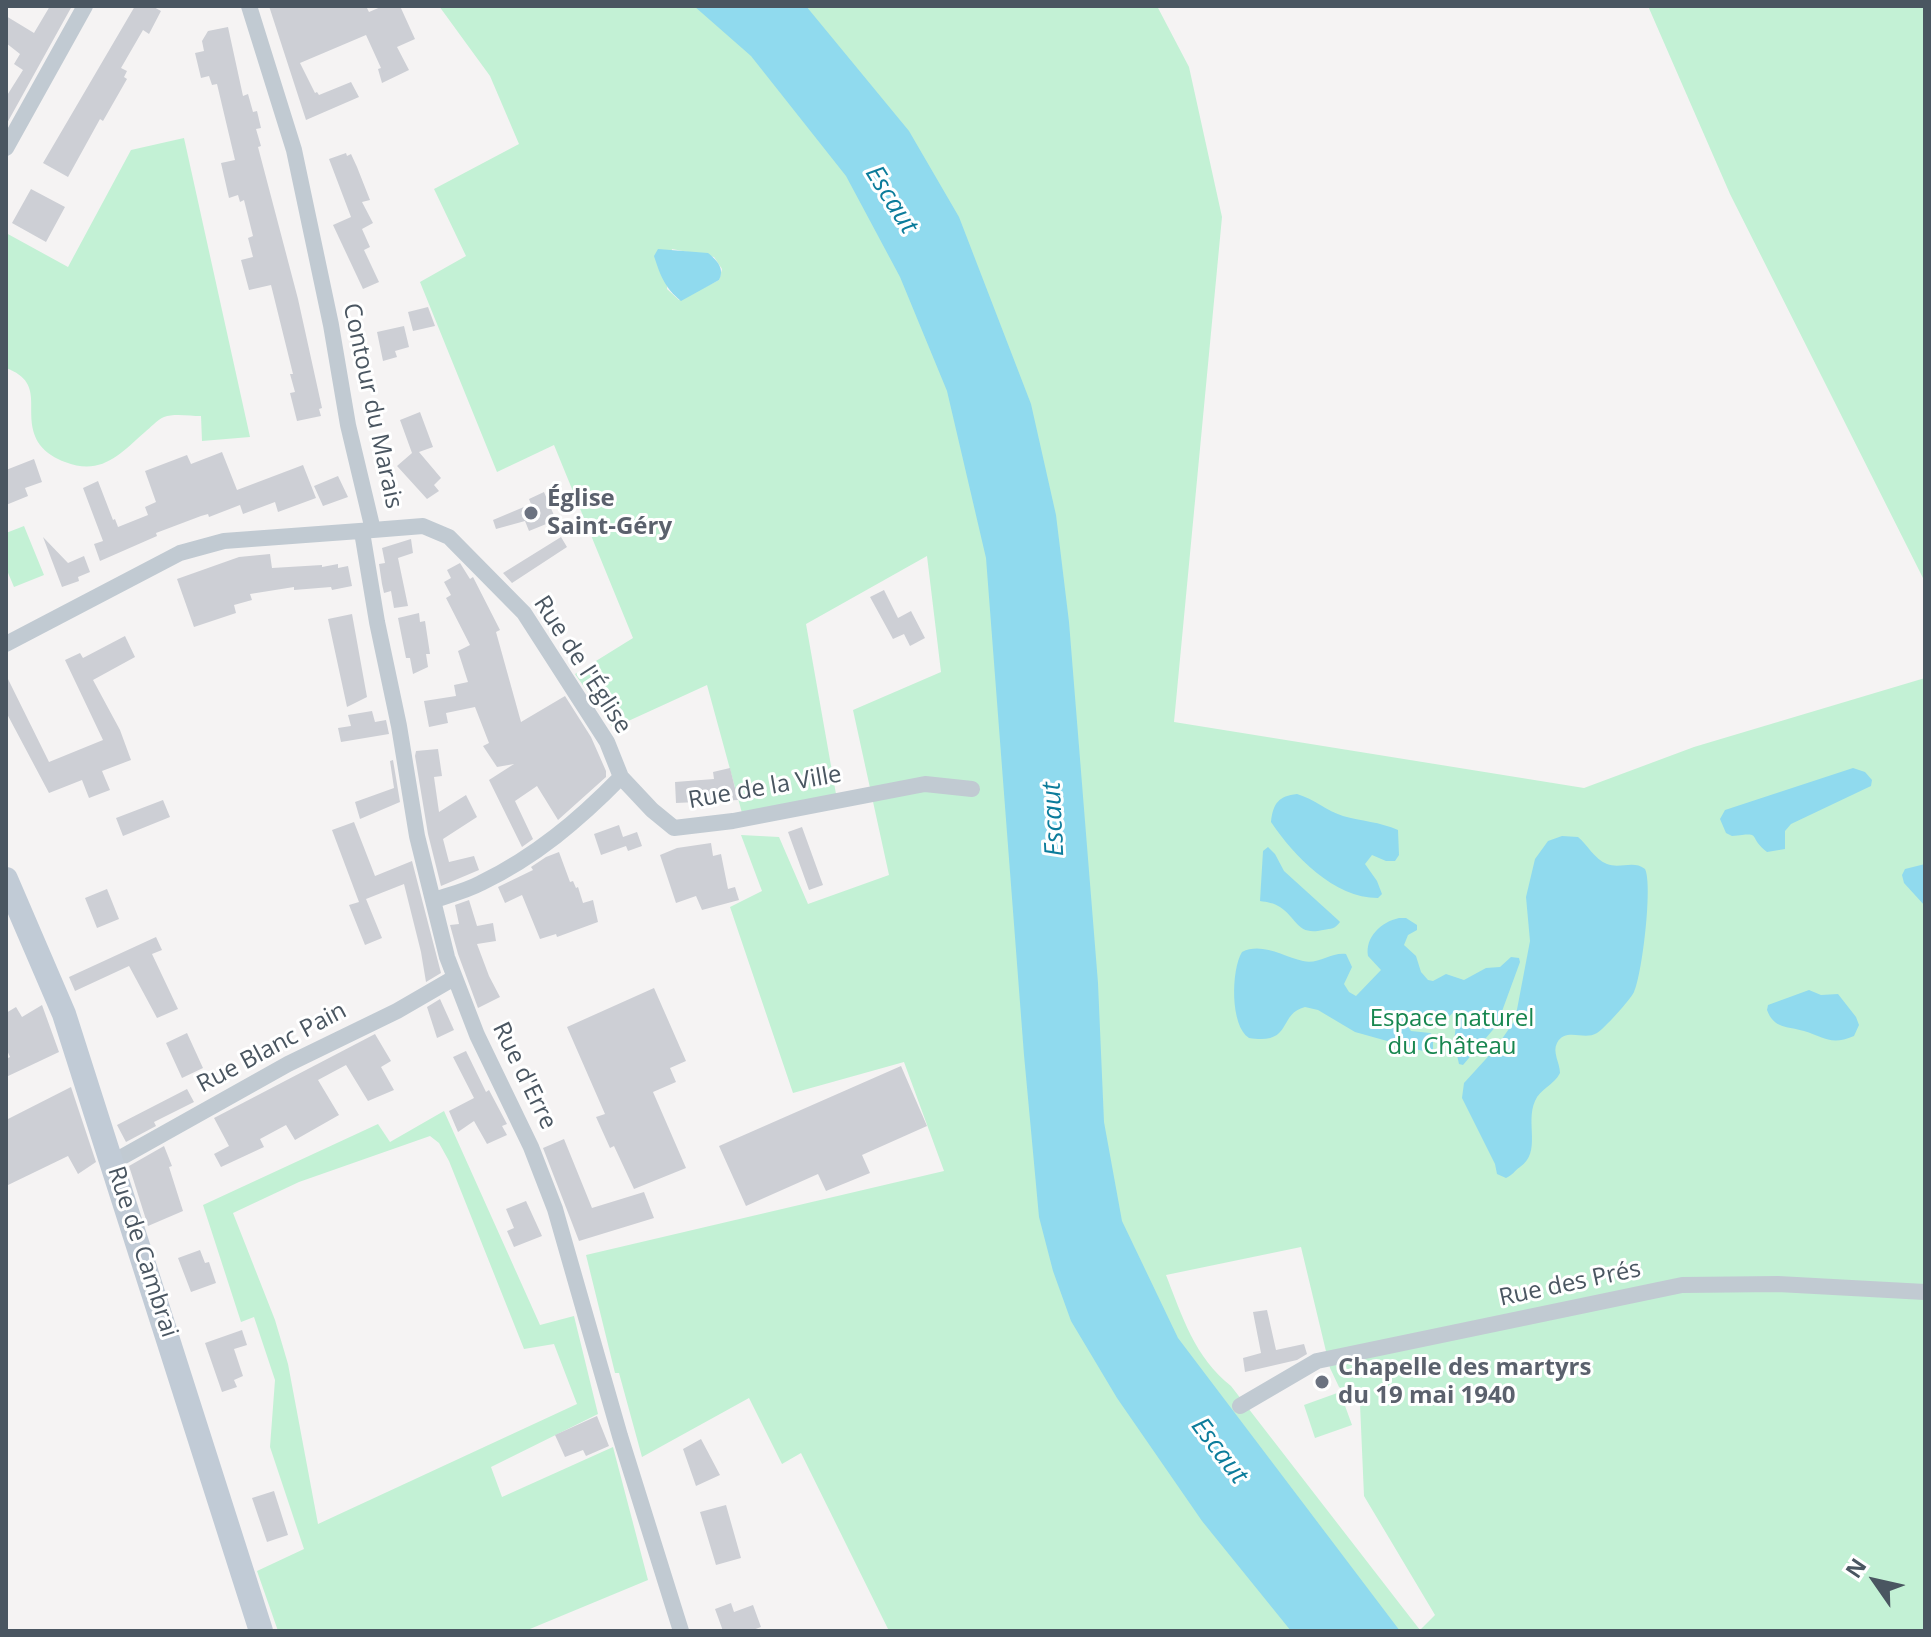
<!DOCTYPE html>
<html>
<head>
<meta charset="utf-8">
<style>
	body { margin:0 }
	#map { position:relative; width:1931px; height:1637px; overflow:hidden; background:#f5f3f3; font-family:"Open Sans",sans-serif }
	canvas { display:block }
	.frame { position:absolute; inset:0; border:8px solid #4a5661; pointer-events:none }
	.north { position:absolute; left:1835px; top:1541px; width:80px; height:80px; -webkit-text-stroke:6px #fff; paint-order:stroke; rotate:304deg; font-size:22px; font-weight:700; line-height:32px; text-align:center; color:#4a5661 }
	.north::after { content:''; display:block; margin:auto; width:28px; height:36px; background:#4a5661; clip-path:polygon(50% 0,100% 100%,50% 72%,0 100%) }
</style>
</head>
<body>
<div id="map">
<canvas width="1931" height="1637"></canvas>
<div class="frame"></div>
<div class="north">N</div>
</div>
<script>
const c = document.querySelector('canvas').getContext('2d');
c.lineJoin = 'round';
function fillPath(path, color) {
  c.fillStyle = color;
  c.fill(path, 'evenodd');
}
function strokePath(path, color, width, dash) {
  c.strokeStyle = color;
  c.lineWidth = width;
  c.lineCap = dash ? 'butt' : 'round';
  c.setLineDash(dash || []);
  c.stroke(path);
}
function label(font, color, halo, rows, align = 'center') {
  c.font = font + ' "Open Sans",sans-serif';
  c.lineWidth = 6;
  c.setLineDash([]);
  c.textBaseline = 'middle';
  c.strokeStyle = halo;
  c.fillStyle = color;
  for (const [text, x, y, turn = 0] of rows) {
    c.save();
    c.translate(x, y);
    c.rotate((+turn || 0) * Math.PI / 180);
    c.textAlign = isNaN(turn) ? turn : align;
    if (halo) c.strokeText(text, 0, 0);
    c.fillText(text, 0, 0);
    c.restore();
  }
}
fillPath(new Path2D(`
	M 439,6 L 1157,6 L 1189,67 L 1222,217 L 1174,722 L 1584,788 L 1694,747 L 1925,678 L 1925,1631 L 889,1631 L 801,1453 L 782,1464 L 749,1398 L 642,1457 L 619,1373 L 615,1373 L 586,1255 L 944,1171 L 904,1062 L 793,1093 L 730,907 L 762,891 L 741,835 L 779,837 L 808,904 L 889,875 L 853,710 L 941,672 L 927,556 L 806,624 L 836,794 L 742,813 L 707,685 L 613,728 L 575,674 L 633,638 L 554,445 L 497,472 L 420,282 L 466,256 L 434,189 L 519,144 L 490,76 ZM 672,249 L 714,257 L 722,269 L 719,280 L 679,300 L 667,289 ZM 1301,1247 L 1330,1368 L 1339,1387 L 1360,1404 L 1364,1496 L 1435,1615 L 1420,1630 L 1231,1386 C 1195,1358 1182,1316 1166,1275 Z
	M 1648,6 L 1925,6 L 1925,582 L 1730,194 Z
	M 184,138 L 250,437 L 202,441 L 201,416 C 190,416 174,413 164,417 C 157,420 150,428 145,432 C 119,455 101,476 65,462 C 56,459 45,452 40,445 C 19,414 49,384 6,368 L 6,233 L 68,267 L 131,150 Z
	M 24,526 L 44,575 L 14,587 L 6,568 L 6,533 Z
	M 444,1111 L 540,1325 L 574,1316 L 598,1414 L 491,1467 L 502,1497 L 613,1447 L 648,1580 L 525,1631 L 278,1631 L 257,1571 L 304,1549 L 270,1447 L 275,1380 L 254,1317 L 241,1322 L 203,1205 L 378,1124 L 390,1142 ZM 430,1136 L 439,1143 L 449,1161 L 524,1349 L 554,1344 L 577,1404 L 318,1524 L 288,1364 L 275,1320 L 233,1213 L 299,1182 Z
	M 1340,1392 L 1352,1425 L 1315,1438 L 1304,1405 Z`), '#c3f1d5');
fillPath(new Path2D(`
	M 694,6 L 806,6 L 909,131 L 959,217 L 1031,404 L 1056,515 L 1069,622 L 1098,983 L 1104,1122 L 1122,1221 L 1178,1338 L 1400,1631 L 1291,1631 L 1202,1521 L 1117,1398 L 1071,1321 L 1053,1271 L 1039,1217 L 1024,1055 L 986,558 L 947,391 L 900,277 L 846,176 L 751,56 Z
	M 658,249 L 708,253 C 717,260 725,269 719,280 L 681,301 C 665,288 660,275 654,256 Z
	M 1853,768 L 1865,772 L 1872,780 L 1871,786 L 1791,824 L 1785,831 L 1785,849 L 1767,852 C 1746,835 1764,832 1732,836 L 1726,833 L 1720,819 L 1725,810 Z
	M 1297,794 C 1314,799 1327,811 1343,816 C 1361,821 1380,822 1398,830 L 1399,855 L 1395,861 L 1386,861 L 1372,855 L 1365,864 L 1377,881 L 1382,894 L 1378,898 C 1334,898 1294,856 1271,822 C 1273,803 1279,796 1297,794 Z
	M 1562,836 L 1578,837 C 1588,845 1594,859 1607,864 C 1620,869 1634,860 1645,869 C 1653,885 1642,976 1634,992 C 1630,1000 1604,1029 1597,1033 C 1584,1041 1566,1027 1557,1043 C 1552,1052 1560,1063 1560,1073 C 1554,1085 1540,1089 1535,1101 C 1525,1123 1542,1152 1520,1167 C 1514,1171 1513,1175 1506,1178 L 1497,1174 L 1495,1164 L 1462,1098 L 1464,1083 L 1495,1049 L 1515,1020 L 1530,941 L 1526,897 L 1535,859 L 1548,841 Z
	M 1268,847 L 1275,854 L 1284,871 L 1338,920 L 1340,922 C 1334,930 1332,928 1323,930 C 1297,936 1298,919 1280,907 C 1274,903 1267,902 1260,901 L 1263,851 Z
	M 1925,864 L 1925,906 L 1904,883 L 1902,875 L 1905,869 Z
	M 1399,918 L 1406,918 L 1417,925 L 1417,930 L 1408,935 L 1404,945 L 1416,956 L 1421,972 L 1428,980 L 1433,981 L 1446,974 L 1464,980 L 1486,968 L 1500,967 L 1511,957 L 1519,958 L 1520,962 L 1497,1025 L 1463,1065 L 1459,1064 L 1454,1042 L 1457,1016 L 1454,1012 L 1445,1020 L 1441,1011 L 1431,1020 C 1422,1019 1411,1014 1407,1025 L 1411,1031 L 1430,1033 L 1433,1035 L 1433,1050 L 1423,1051 L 1355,1032 L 1318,1010 L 1305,1007 C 1277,1014 1294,1045 1249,1038 C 1230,1026 1231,970 1242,952 C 1262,942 1284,957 1303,961 C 1318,965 1331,952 1346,954 L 1352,967 L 1344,984 L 1349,992 L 1356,996 L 1381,970 L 1368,956 C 1365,937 1381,922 1399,918 Z
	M 1809,990 L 1821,995 L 1838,994 L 1856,1017 L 1859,1025 L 1854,1036 C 1831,1046 1824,1037 1804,1031 C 1787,1026 1774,1029 1767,1010 L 1768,1005 Z`), '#90daee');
fillPath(new Path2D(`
	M 50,6 L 72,6 L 6,125 L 6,97 L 23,70 L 14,64 L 20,54 L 6,43 L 6,16 L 34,33 Z
	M 135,6 L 152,6 L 161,11 L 149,34 L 143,30 L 121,68 L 127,71 L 124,77 L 127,79 L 103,121 L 100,119 L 68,177 L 43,163 Z
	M 269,6 L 366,6 L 369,12 L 383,6 L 400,6 L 415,39 L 397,47 L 409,70 L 382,83 L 378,69 L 381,68 L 366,35 L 300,63 L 315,93 L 317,92 L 319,95 L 351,82 L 359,97 L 306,120 Z
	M 228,27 L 243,96 L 248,94 L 253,112 L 257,111 L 261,128 L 256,129 L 261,146 L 258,147 L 298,299 L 322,408 L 319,409 L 321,416 L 297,421 L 290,393 L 295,392 L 290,374 L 293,374 L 271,285 L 249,290 L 241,260 L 253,257 L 248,238 L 253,236 L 244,200 L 240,202 L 238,195 L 229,198 L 221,163 L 235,160 L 217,84 L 212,85 L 209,76 L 201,78 L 195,53 L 204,51 L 202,41 L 208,31 Z
	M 346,153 L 347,156 L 351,154 L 357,167 L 370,200 L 362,202 L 373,223 L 362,229 L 370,247 L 364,250 L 379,282 L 363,289 L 333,225 L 351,217 L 329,159 Z
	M 31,189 L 65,207 L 46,242 L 12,223 Z
	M 428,307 L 435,326 L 413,331 L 408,312 Z
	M 404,326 L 409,347 L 395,351 L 397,357 L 383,361 L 377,332 Z
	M 420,412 L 433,447 L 419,452 L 441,478 L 434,485 L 439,491 L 427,499 L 397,466 L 412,453 L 400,420 Z
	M 222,452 L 237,490 L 303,465 L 316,498 L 278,512 L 275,502 L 243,514 L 240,505 L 209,517 L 208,514 L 201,516 L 156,533 L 157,536 L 100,561 L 94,544 L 103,541 L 83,488 L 98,481 L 113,520 L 115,519 L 118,527 L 148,515 L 145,507 L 156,502 L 145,471 L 187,455 L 191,464 Z
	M 34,459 L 42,482 L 25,488 L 28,496 L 6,505 L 6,470 Z
	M 338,476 L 348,497 L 323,506 L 314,486 Z
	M 544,492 L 556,520 L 529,531 L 525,521 L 496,529 L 493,520 L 531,504 L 529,499 Z
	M 43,537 L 68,563 L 84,556 L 90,572 L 78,577 L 79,581 L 62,587 Z
	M 561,537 L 567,547 L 512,583 L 503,573 Z
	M 411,539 L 413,553 L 398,558 L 408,606 L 394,608 L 391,591 L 384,593 L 382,584 L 379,564 L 385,563 L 382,548 Z
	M 270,554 L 272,568 L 322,565 L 322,567 L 338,564 L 338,568 L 348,566 L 352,586 L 332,590 L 331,587 L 294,590 L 294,587 L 250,594 L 252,600 L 234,605 L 236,613 L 194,627 L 177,579 L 239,557 Z
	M 460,563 L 470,579 L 473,577 L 500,630 L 496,632 L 521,722 L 565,696 L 591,737 L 606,771 L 606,777 L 558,820 L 537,786 L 515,801 L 533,839 L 522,847 L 489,780 L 514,764 L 497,767 L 483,746 L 489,743 L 475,707 L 446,713 L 448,723 L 429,727 L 424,701 L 456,696 L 454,685 L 468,682 L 458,651 L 470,645 L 446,598 L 451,595 L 444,582 L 451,578 L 447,570 Z
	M 884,590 L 898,618 L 911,611 L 925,638 L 910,646 L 904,634 L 893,639 L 870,597 Z
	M 419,613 L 420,622 L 425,621 L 430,654 L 426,654 L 428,667 L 413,674 L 410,658 L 406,658 L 398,618 Z
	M 352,614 L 367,697 L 347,707 L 328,619 Z
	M 125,636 L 135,657 L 93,680 L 120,730 L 131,760 L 102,771 L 110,790 L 89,798 L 82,780 L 49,793 L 6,712 L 6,675 L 49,762 L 103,740 L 65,660 L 80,653 L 83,658 Z
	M 372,711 L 375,722 L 386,720 L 389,734 L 341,742 L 338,728 L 351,726 L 348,715 Z
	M 438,749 L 442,776 L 434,777 L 439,812 L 466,795 L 477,817 L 443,839 L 449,862 L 474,856 L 479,870 L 441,886 L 428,834 L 415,756 L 416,751 Z
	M 393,760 L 400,802 L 360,819 L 355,802 L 394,788 L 390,761 Z
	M 730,768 L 738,800 L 676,803 L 675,782 L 714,779 L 713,772 Z
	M 163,800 L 170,817 L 123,836 L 116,818 Z
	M 354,822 L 375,876 L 412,861 L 441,973 L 426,982 L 421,952 L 404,884 L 366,899 L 382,938 L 365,945 L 349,905 L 359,902 L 332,830 Z
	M 619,825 L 623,837 L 637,832 L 642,846 L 628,851 L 626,846 L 601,855 L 594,834 Z
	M 802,827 L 823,885 L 809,890 L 788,832 Z
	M 711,843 L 713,856 L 721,854 L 728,889 L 735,887 L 739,900 L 702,910 L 696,896 L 676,903 L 660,855 L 677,848 Z
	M 559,852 L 570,882 L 573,881 L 576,888 L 578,887 L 583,903 L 593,900 L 598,922 L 557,937 L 556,934 L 540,939 L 522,895 L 505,903 L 498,887 L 533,870 L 531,867 L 546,857 Z
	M 107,889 L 119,919 L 97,928 L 85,898 Z
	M 469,900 L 477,926 L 493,923 L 496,941 L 477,944 L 489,976 L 500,997 L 478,1008 L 458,954 L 450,925 L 459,924 L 455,905 Z
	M 156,937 L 162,950 L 152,954 L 178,1009 L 157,1018 L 129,966 L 75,991 L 69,977 Z
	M 654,988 L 686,1061 L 670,1068 L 676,1082 L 653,1092 L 686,1168 L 634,1189 L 614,1146 L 610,1148 L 596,1117 L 605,1114 L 567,1027 Z
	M 440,999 L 454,1030 L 437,1038 L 427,1007 Z
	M 42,1005 L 59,1052 L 6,1077 L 6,1059 L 10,1057 L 6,1048 L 6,1013 L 16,1007 L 22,1017 Z
	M 187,1033 L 203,1068 L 182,1078 L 166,1043 Z
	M 375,1034 L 391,1061 L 381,1067 L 394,1090 L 368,1101 L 346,1065 L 318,1080 L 339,1115 L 295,1140 L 286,1125 L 260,1139 L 264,1147 L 221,1167 L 214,1154 L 229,1146 L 214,1118 Z
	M 466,1051 L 486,1092 L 489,1090 L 507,1124 L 502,1126 L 507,1135 L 487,1144 L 474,1121 L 458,1132 L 449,1111 L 474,1098 L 453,1057 Z
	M 901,1066 L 927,1126 L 862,1155 L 870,1173 L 826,1191 L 818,1174 L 746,1206 L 719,1146 Z
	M 71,1087 L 96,1162 L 78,1174 L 68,1156 L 6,1186 L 6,1120 Z
	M 187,1089 L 194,1102 L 154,1122 L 156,1126 L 126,1142 L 117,1125 Z
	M 564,1139 L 592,1208 L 644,1192 L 654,1218 L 579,1241 L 543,1148 Z
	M 164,1146 L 172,1166 L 169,1167 L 183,1211 L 148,1226 L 129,1166 Z
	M 526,1201 L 542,1236 L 514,1247 L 507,1231 L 514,1228 L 506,1209 Z
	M 200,1250 L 205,1263 L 209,1262 L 216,1283 L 191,1292 L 178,1258 Z
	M 1267,1310 L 1276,1350 L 1304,1344 L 1307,1354 L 1297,1360 L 1245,1372 L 1243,1358 L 1261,1353 L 1253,1312 Z
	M 242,1330 L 247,1345 L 234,1349 L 243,1376 L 234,1380 L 237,1387 L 222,1392 L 205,1343 Z
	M 597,1416 L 609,1446 L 586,1456 L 583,1450 L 565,1457 L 555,1435 Z
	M 701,1439 L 720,1475 L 696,1486 L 683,1449 Z
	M 274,1491 L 288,1535 L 267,1542 L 252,1498 Z
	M 726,1505 L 741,1558 L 716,1565 L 700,1512 Z
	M 731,1603 L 734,1612 L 753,1605 L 761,1627 L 750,1631 L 723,1631 L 715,1609 Z`), '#cdcfd5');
strokePath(new Path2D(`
	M 6,148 L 85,6
	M 373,530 L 423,526 L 449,537 L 524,613 L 607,742 L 621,777
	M 362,532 L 377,622 L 399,726 L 417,836 L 447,957 L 477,1035 L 531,1147 L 555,1209 L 620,1436 L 681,1631
	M 6,644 L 180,553 L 224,541 L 373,530 L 348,425 L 331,325 L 294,150 L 249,6
	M 434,900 C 449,895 466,891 481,883 C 535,857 579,820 621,777 L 652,810 L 674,828 L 733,821 L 925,784 L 972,789
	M 113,1162 L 288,1064 L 397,1011 L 454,978
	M 1240,1406 L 1317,1361 L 1682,1285 L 1778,1284 L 1925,1292`), '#c1cad2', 16);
strokePath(new Path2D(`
	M 6,879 L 64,1014 L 261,1631`), '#c1cbd6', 24);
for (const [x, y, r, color] of [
	[531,513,8,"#6b7280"],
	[1322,1382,8,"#6b7280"]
]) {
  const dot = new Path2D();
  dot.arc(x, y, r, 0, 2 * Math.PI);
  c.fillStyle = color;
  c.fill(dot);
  strokePath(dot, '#fff', 3);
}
label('24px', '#4a5661', '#fff', [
	["Contour du Marais",372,406,78],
	["Rue de l'Église",582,665,57],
	["Rue de la Ville",765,788,-10],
	["Rue Blanc Pain",272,1048,-28],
	["Rue d'Erre",524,1076,64],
	["Rue de Cambrai",142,1252,72],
	["Rue des Prés",1570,1284,-12]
]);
label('bold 24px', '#5b616d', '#fff', [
	["Église",547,499],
	["Saint-Géry",547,527],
	["Chapelle des martyrs",1338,1368],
	["du 19 mai 1940",1338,1396]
], 'left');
label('24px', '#17864f', '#fff', [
	["Espace naturel",1452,1019],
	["du Château",1452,1047]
]);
label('italic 26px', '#0c7c9b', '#fff', [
	["Escaut",891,200,58],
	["Escaut",1054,819,-93],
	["Escaut",1219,1451,53]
]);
</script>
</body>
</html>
